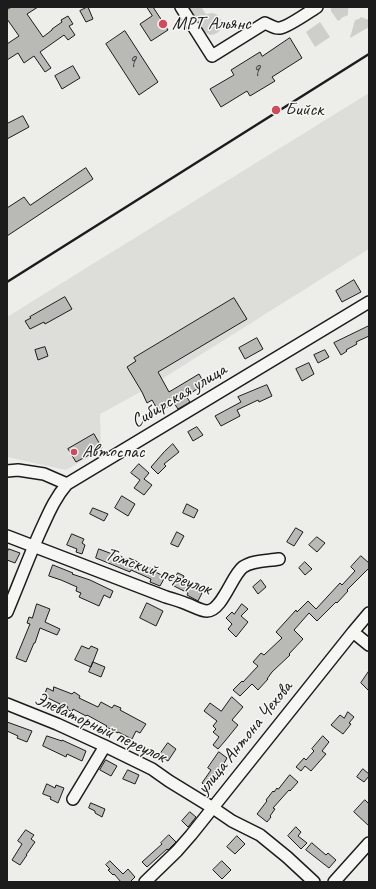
<!DOCTYPE html>
<html>
<head>
<meta charset="utf-8">
<style>
	body { margin:0 }
	#map { position:relative; width:376px; height:889px; overflow:hidden; background:#edede9; font-family:Caveat,sans-serif }
	canvas { display:block }
	.frame { position:absolute; inset:0; border:8px solid #1c1c1c; pointer-events:none }
</style>
</head>
<body>
<div id="map">
<canvas width="376" height="889"></canvas>
<div class="frame"></div>
</div>
<script>
const c = document.querySelector('canvas').getContext('2d');
c.lineJoin = 'round';
function fillPath(path, color) {
  c.fillStyle = color;
  c.fill(path, 'evenodd');
}
function strokePath(path, color, width, dash) {
  c.strokeStyle = color;
  c.lineWidth = width;
  c.lineCap = dash ? 'butt' : 'round';
  c.setLineDash(dash || []);
  c.stroke(path);
}
function label(font, color, halo, rows, align = 'center') {
  c.font = font + ' Caveat,sans-serif';
  c.lineWidth = 3;
  c.setLineDash([]);
  c.textBaseline = 'middle';
  c.strokeStyle = halo;
  c.fillStyle = color;
  for (const [text, x, y, turn = 0] of rows) {
    c.save();
    c.translate(x, y);
    c.rotate((+turn || 0) * Math.PI / 180);
    c.textAlign = isNaN(turn) ? turn : align;
    if (halo) c.strokeText(text, 0, 0);
    c.fillText(text, 0, 0);
    c.restore();
  }
}
fillPath(new Path2D(`
	M 369,93 L 369,249 L 146,389 L 100,414 L 101,450 L 66,470 L 7,457 L 7,317 Z`), '#ddddda');
fillPath(new Path2D(`
	M 187,7 L 201,7 L 206,14 C 207,14 211,13 212,13 C 222,14 225,28 217,33 C 216,34 211,35 210,35 L 203,31 Z
	M 331,7 L 349,7 L 348,10 L 348,15 L 341,18 L 341,19 L 338,21 L 331,11 Z
	M 361,17 L 369,20 L 369,27 L 350,38 L 355,20 L 359,19 Z
	M 320,22 L 330,37 L 315,47 L 306,32 Z`), '#cececb');
const building = new Path2D(`
	M 12,7 L 38,7 L 27,14 L 43,37 L 52,30 L 52,29 L 62,22 L 61,20 L 68,16 L 73,24 L 69,26 L 75,35 L 68,40 L 64,35 L 40,52 L 51,68 L 45,72 L 34,56 L 24,63 L 18,53 L 7,60 L 7,44 L 19,36 L 7,19 L 7,10 Z
	M 88,7 L 93,19 L 86,22 L 80,11 Z
	M 147,7 L 153,7 L 168,30 L 151,41 L 140,24 L 152,16 Z
	M 125,31 L 158,82 L 139,95 L 106,44 Z
	M 290,38 L 302,58 L 272,77 L 275,81 L 250,96 L 247,91 L 221,107 L 210,89 L 234,75 L 231,70 L 260,52 L 262,56 Z
	M 73,66 L 80,78 L 62,89 L 55,76 Z
	M 23,116 L 29,127 L 7,139 L 7,124 Z
	M 86,168 L 93,179 L 7,236 L 7,208 L 24,197 L 30,205 Z
	M 354,280 L 361,292 L 342,302 L 336,291 Z
	M 65,297 L 72,309 L 45,324 L 44,322 L 30,329 L 25,321 L 31,318 L 30,317 Z
	M 234,298 L 247,319 L 158,372 L 169,392 L 199,374 L 203,381 L 201,383 L 202,386 L 186,396 L 190,402 L 178,409 L 174,403 L 159,412 L 152,400 L 147,403 L 142,392 L 127,367 L 136,361 L 134,358 Z
	M 369,326 L 369,336 L 356,342 L 357,344 L 346,350 L 347,351 L 341,355 L 334,343 Z
	M 257,338 L 263,349 L 245,359 L 239,348 Z
	M 45,347 L 48,356 L 38,360 L 35,350 Z
	M 325,350 L 329,357 L 318,363 L 314,355 Z
	M 309,363 L 314,374 L 302,381 L 296,369 Z
	M 267,385 L 272,396 L 259,402 L 258,400 L 237,410 L 240,416 L 221,426 L 215,416 L 241,402 L 238,397 Z
	M 197,427 L 203,435 L 193,441 L 188,432 Z
	M 94,434 L 102,448 L 76,462 L 68,449 Z
	M 173,444 L 179,452 L 164,464 L 166,466 L 158,474 L 151,467 L 164,452 Z
	M 139,464 L 149,473 L 144,479 L 152,485 L 144,495 L 134,488 L 140,480 L 131,473 Z
	M 122,496 L 135,504 L 128,516 L 115,508 Z
	M 187,504 L 198,510 L 194,518 L 183,513 Z
	M 93,508 L 108,514 L 104,521 L 90,514 Z
	M 296,528 L 303,532 L 294,546 L 287,542 Z
	M 177,532 L 184,536 L 178,547 L 171,544 Z
	M 72,534 L 84,539 L 82,543 L 85,545 L 82,554 L 76,552 L 77,549 L 67,545 Z
	M 317,537 L 325,543 L 317,552 L 309,545 Z
	M 9,549 L 20,553 L 15,563 L 7,560 L 7,553 Z
	M 99,549 L 120,557 L 120,556 L 128,560 L 129,558 L 138,562 L 152,569 L 152,570 L 165,577 L 160,586 L 150,582 L 151,579 L 131,570 L 130,572 L 96,558 Z
	M 361,556 L 369,563 L 369,568 L 347,590 L 348,591 L 337,603 L 336,602 L 317,621 L 309,613 L 294,630 L 303,639 L 289,654 L 290,655 L 272,672 L 267,679 L 268,679 L 258,690 L 252,684 L 240,696 L 233,690 L 242,681 L 243,682 L 258,666 L 253,662 L 261,653 L 264,655 L 282,638 L 276,632 L 296,610 L 297,612 L 308,601 L 316,609 L 340,583 L 342,585 L 355,571 L 351,567 Z
	M 305,562 L 312,569 L 305,575 L 299,568 Z
	M 53,565 L 73,573 L 72,574 L 90,580 L 113,591 L 110,598 L 104,595 L 99,606 L 79,597 L 81,593 L 76,591 L 77,587 L 61,580 L 49,576 Z
	M 178,573 L 184,576 L 181,583 L 202,593 L 198,601 L 187,595 L 188,593 L 172,585 Z
	M 261,580 L 266,587 L 258,594 L 253,587 Z
	M 147,603 L 163,611 L 156,626 L 140,618 Z
	M 37,604 L 50,609 L 45,622 L 60,629 L 57,635 L 40,628 L 35,643 L 34,643 L 26,662 L 16,658 L 30,624 L 27,623 L 29,617 L 32,618 Z
	M 242,604 L 248,609 L 241,616 L 248,622 L 236,637 L 228,629 L 232,624 L 226,618 L 232,612 L 234,614 Z
	M 82,646 L 89,649 L 91,646 L 98,649 L 91,667 L 75,660 Z
	M 93,662 L 105,667 L 101,677 L 89,672 Z
	M 369,671 L 369,691 L 361,683 Z
	M 54,687 L 72,694 L 74,692 L 80,696 L 79,698 L 98,707 L 101,702 L 112,708 L 114,705 L 121,708 L 120,710 L 146,724 L 140,733 L 136,731 L 132,739 L 118,732 L 118,733 L 106,727 L 107,726 L 87,715 L 86,716 L 73,709 L 72,712 L 67,709 L 68,707 L 59,704 L 60,704 L 44,696 L 47,688 L 53,691 Z
	M 232,697 L 243,707 L 232,720 L 238,725 L 225,741 L 218,749 L 213,745 L 219,737 L 213,732 L 216,729 L 213,726 L 217,721 L 204,711 L 210,703 L 221,711 Z
	M 348,712 L 354,717 L 349,723 L 351,724 L 343,734 L 331,725 L 340,715 L 344,718 Z
	M 7,722 L 32,731 L 27,742 L 17,738 L 18,736 L 7,731 Z
	M 47,736 L 62,741 L 62,740 L 86,751 L 82,761 L 67,754 L 66,757 L 43,746 Z
	M 323,736 L 329,742 L 322,751 L 326,754 L 311,771 L 305,766 L 301,771 L 296,767 L 304,758 L 306,760 L 314,751 L 312,749 Z
	M 168,743 L 176,749 L 168,761 L 160,756 L 160,754 Z
	M 219,752 L 227,758 L 222,767 L 223,768 L 218,775 L 217,774 L 208,788 L 202,783 L 211,770 L 208,768 Z
	M 106,760 L 117,766 L 111,776 L 100,770 Z
	M 363,769 L 369,774 L 369,776 L 364,782 L 357,777 Z
	M 128,770 L 139,775 L 135,784 L 123,779 Z
	M 290,775 L 298,782 L 290,791 L 289,790 L 273,808 L 275,809 L 270,816 L 271,817 L 267,822 L 257,814 L 267,801 L 266,800 L 273,791 L 274,792 L 277,788 L 278,789 Z
	M 47,784 L 55,788 L 56,785 L 64,788 L 58,803 L 50,799 L 51,797 L 43,794 Z
	M 365,800 L 369,804 L 369,826 L 354,812 Z
	M 91,803 L 105,809 L 102,817 L 95,813 L 95,811 L 89,808 Z
	M 190,812 L 196,817 L 188,827 L 182,821 Z
	M 296,827 L 301,832 L 298,836 L 307,843 L 301,849 L 288,836 Z
	M 26,830 L 34,835 L 31,839 L 35,842 L 26,855 L 27,855 L 20,865 L 12,860 L 22,844 L 18,841 Z
	M 169,835 L 176,842 L 168,850 L 167,849 L 147,867 L 142,862 L 162,844 L 161,843 Z
	M 237,836 L 245,844 L 235,854 L 227,847 Z
	M 312,843 L 326,855 L 328,853 L 336,860 L 329,868 L 306,850 Z
	M 110,861 L 123,874 L 128,869 L 135,877 L 130,882 L 121,882 L 114,874 L 113,875 L 108,870 L 110,869 L 106,865 Z
	M 222,861 L 231,870 L 222,879 L 213,870 Z`);
fillPath(building, '#b9b9b6');
strokePath(building, '#1c1c1c', 1);
const minor = new Path2D(`
	M 181,7 L 212,56 L 265,23 C 270,25 275,29 280,28 C 288,27 309,12 317,7
	M 7,471 L 18,470 L 44,474 L 67,484
	M 7,536 L 166,597 C 173,599 180,601 187,604 C 193,606 201,611 207,611 C 222,611 232,575 243,567 C 253,560 268,561 279,559
	M 7,612 C 18,586 28,559 40,532 C 48,515 54,499 67,484 L 369,302
	M 353,632 L 369,645
	M 7,704 L 57,724 L 105,746 L 152,769 L 169,781 L 213,808 L 232,821 L 260,835 L 287,857 L 314,882
	M 73,799 L 105,746
	M 145,882 L 177,851 L 191,835 L 353,632 L 369,613
	M 334,882 L 369,843`);
strokePath(minor, '#1c1c1c', 14);
strokePath(minor, '#f6f6f2', 11);
strokePath(new Path2D(`
	M 7,282 L 369,54`), '#1c1c1c', 2.5);
for (const [x, y, r, color] of [
	[163,24,5,"#d1495b"],
	[276,110,5,"#d1495b"],
	[74,452,4,"#d1495b"]
]) {
  const dot = new Path2D();
  dot.arc(x, y, r, 0, 2 * Math.PI);
  c.fillStyle = color;
  c.fill(dot);
  strokePath(dot, '#f6f6f2', 1.5);
}
label('17px', '#434342', null, [
	["9",132,63],
	["9",256,72]
]);
label('19px', '#1c1c1c', '#f6f6f2', [
	["МРТ Альянс",172,24],
	["Бийск",285,110],
	["Автоспас",82,452]
], 'left');
label('19px', '#1c1c1c', '#f6f6f2', [
	["Сибирская улица",179,396,-31],
	["Томский переулок",158,572,19],
	["Элеваторный переулок",100,728,25],
	["улица Антона Чехова",245,738,-51]
]);
</script>
</body>
</html>
